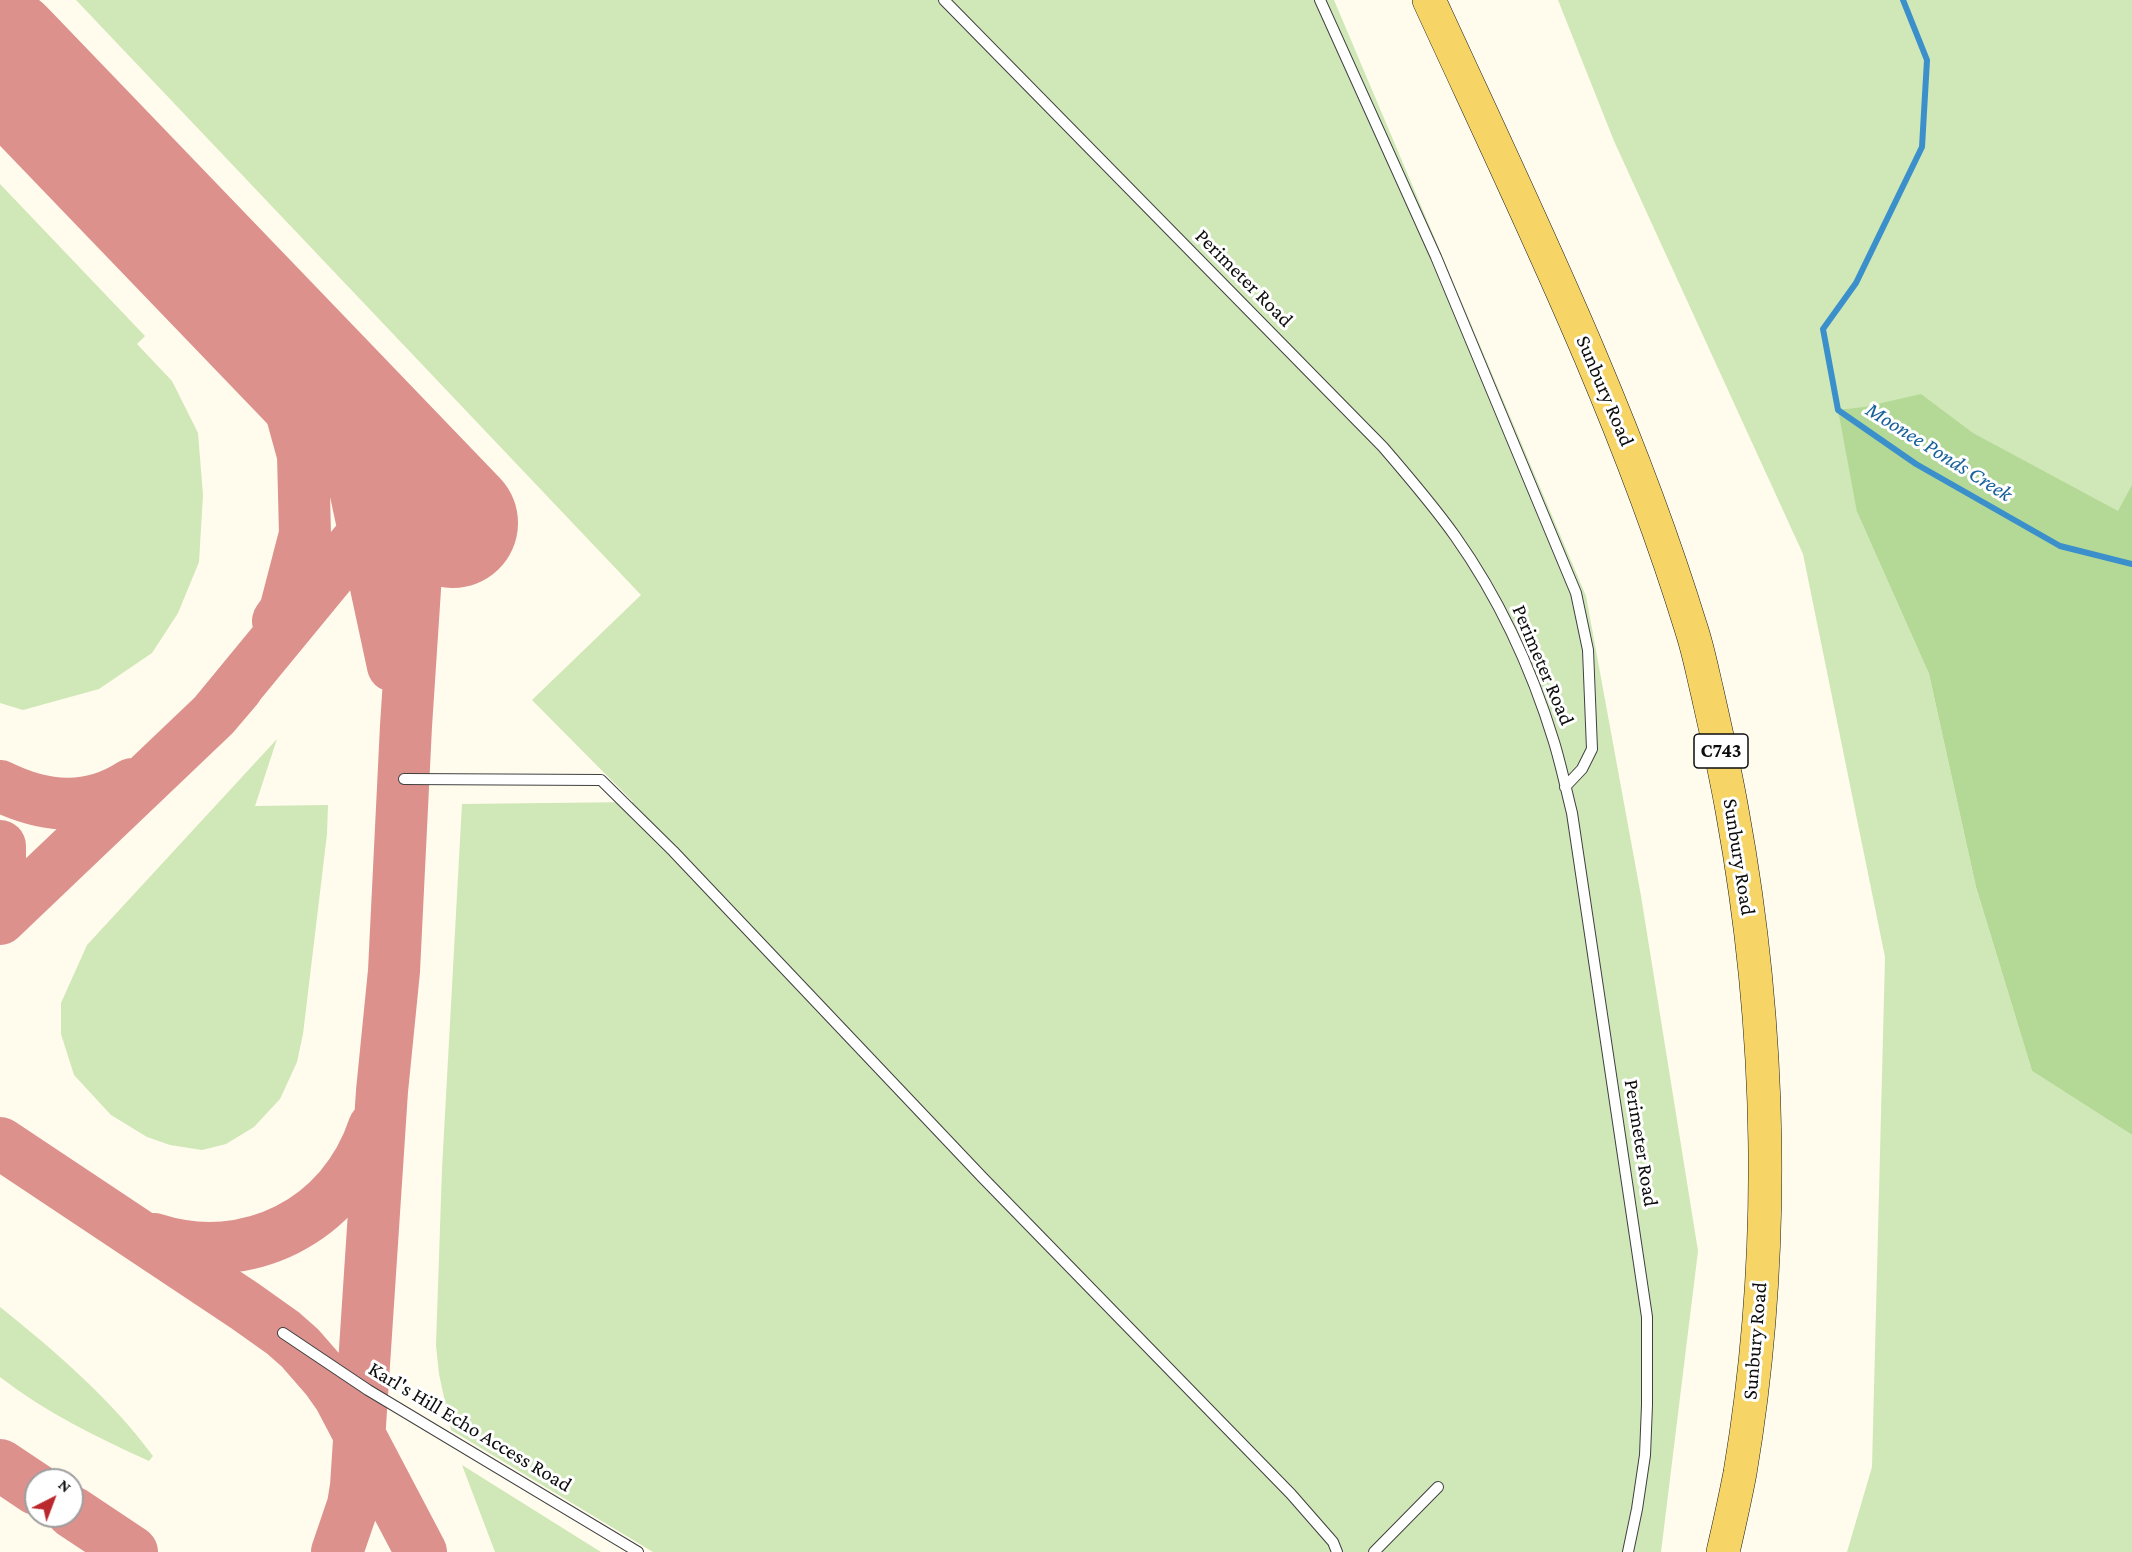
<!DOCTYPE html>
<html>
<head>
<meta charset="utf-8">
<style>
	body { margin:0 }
	#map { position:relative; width:2132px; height:1552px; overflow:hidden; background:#fffbed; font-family:"Crimson Pro",serif }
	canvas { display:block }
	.north { position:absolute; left:24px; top:1468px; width:60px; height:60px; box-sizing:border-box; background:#fff; border:2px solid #9e9e9e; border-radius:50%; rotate:42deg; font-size:16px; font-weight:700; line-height:24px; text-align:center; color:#0d0d0d }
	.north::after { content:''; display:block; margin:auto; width:21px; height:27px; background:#ba272d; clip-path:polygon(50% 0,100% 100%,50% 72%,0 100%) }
</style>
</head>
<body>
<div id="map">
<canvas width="2132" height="1552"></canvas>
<div class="north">N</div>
</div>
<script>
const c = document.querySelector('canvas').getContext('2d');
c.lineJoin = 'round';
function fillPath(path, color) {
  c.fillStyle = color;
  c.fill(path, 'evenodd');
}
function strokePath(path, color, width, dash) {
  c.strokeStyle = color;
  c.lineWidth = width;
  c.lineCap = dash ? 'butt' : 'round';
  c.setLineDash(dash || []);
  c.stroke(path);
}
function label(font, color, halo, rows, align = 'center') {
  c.font = font + ' "Crimson Pro",serif';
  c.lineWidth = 6;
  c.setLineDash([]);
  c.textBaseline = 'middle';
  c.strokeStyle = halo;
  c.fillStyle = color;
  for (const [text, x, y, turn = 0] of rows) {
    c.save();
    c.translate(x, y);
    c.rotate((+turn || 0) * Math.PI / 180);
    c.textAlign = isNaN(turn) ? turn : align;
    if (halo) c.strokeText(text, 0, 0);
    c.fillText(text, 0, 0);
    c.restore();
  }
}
fillPath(new Path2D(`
	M 76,0 L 1334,0 L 1586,596 L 1641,896 L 1698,1251 L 1661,1552 L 653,1552 L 451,1430 L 439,1374 L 436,1345 L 442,1169 L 462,804 L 633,802 L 532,700 L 641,595 Z
	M 1558,0 L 2132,0 L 2132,564 L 1857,512 L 1929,674 L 1976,887 L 2032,1071 L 2132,1135 L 2132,1552 L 1847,1552 L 1872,1467 L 1885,957 L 1803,554 L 1614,141 Z
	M 0,184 L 145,336 L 137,344 L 172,381 L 198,433 L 203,495 L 199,562 L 178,613 L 152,653 L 99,689 L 23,710 L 0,703 Z
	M 277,739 L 255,806 L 328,805 L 327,834 L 303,1034 L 297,1062 L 280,1099 L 254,1127 L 226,1144 L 202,1150 L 170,1145 L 147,1137 L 111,1115 L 74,1075 L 61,1034 L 61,1003 L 87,945 Z
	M 0,1307 C 55,1351 111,1399 153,1456 L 149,1461 C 98,1438 45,1412 0,1377 Z
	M 462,1465 L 601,1552 L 495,1552 Z`), '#d0e8b7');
fillPath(new Path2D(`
	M 1921,394 L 1973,433 L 2118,511 L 2132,485 L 2132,1135 L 2032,1071 L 1976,887 L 1929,674 L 1857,512 L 1838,410 L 1864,407 Z`), '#b4d997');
strokePath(new Path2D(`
	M 1903,0 L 1927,60 L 1922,147 L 1856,283 L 1823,329 L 1838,410 L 1916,464 L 2060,546 L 2132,564`), '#3b90cb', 6);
strokePath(new Path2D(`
	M 240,304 L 281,375 L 303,455 L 305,534 L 285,611 L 278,621
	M 304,370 L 347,452 L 393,666
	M 214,715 L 409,478 L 418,500 L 420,513 L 406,726 L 394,971 L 382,1091 L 356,1486 L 353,1505 L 337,1552
	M 0,786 C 45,808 89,812 132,784
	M 0,846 L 0,873
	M 0,919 L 214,715 L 237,688
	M 0,1143 L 245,1306 L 283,1333 L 300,1348 L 327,1379 L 339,1396 L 421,1552
	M 154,1239 C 247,1269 343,1221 374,1127
	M 0,1465 L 36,1489
	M 72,1512 L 132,1552`), '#dc918d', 52);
strokePath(new Path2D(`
	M 0,52 L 453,523`), '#dc918d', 130);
const service = new Path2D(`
	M 944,0 L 1383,447 C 1408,476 1433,505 1455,536 C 1499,598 1532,670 1554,742 C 1561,765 1566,789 1572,813 L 1647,1317 L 1647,1405 L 1645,1455 L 1637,1509 L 1628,1552
	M 1320,0 L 1436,257 L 1576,593 L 1588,650 L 1592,749 L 1582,769 L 1565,787
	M 404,779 L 601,780 L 673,851 L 983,1178 L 1291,1494 L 1333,1542 L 1337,1552
	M 283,1333 L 368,1390 L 638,1552
	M 1374,1552 L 1438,1487`);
const primary = new Path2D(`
	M 1429,0 C 1524,207 1624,410 1691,628 C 1698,649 1702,670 1707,691 C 1716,731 1725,770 1732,810 C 1772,1028 1777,1254 1740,1473 C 1735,1499 1729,1526 1723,1552`);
strokePath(service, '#404040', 12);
strokePath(primary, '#1e1e1e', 34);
strokePath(service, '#fff', 10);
strokePath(primary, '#f6d466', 33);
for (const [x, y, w] of [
	[1721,751,54]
]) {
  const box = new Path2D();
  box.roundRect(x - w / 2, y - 17, w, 34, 4.5);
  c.fillStyle = '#fff';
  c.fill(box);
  strokePath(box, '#0d0d0d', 1.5);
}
label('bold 20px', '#0d0d0d', null, [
	["C743",1721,751]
]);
label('21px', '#0d0d0d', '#fff', [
	["Perimeter Road",1244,278,45],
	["Sunbury Road",1605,391,67],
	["Perimeter Road",1543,665,67],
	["Sunbury Road",1739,857,81],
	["Perimeter Road",1641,1143,81],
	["Sunbury Road",1755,1341,-85],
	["Karl's Hill Echo Access Road",470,1427,31]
]);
label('italic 22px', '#18619c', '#fff', [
	["Moonee Ponds Creek",1939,452,32]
]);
</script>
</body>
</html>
